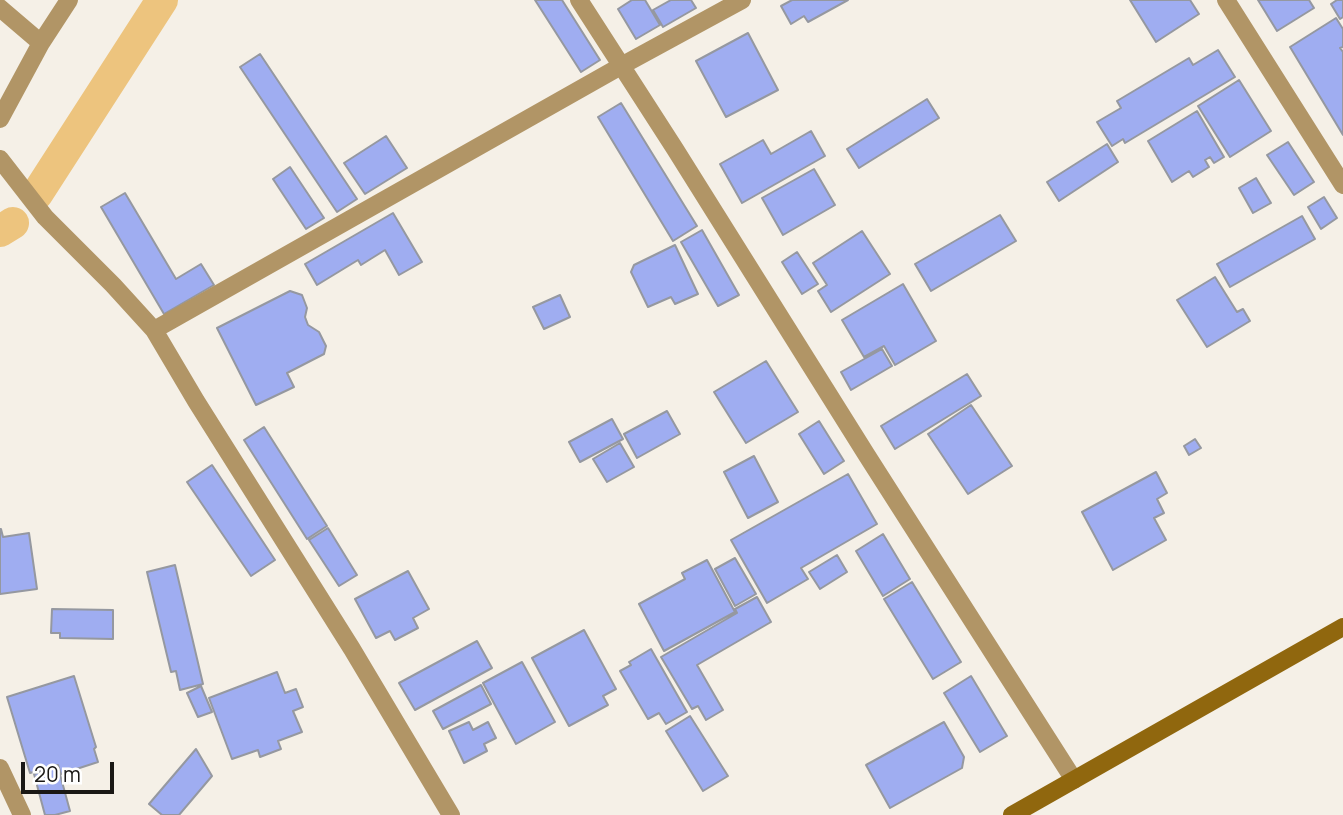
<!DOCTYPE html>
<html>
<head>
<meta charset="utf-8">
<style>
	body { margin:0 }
	#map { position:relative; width:1343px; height:815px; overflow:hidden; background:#f5f0e7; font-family:Manrope,sans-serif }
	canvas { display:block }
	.scale { position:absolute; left:21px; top:762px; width:93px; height:32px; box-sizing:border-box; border:4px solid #1a1815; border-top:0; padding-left:9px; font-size:21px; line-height:24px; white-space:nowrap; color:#1a1815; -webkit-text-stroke:5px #fff; paint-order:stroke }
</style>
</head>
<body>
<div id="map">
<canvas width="1343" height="815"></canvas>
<div class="scale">20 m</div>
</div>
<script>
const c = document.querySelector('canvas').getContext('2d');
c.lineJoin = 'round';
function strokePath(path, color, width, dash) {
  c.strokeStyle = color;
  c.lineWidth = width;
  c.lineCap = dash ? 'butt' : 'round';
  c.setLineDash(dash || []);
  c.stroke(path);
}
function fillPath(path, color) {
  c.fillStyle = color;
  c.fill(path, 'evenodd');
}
strokePath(new Path2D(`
	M 37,194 L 162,0
	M 0,231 L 13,223`), '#edc47e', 32);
const building = new Path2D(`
	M 535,0 L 562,0 L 600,60 L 581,72 Z
	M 632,0 L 645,0 L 660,25 L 636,39 L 618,9 Z
	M 671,0 L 691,0 L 696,8 L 663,27 L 653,10 Z
	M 792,0 L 848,0 L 808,22 L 804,16 L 791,24 L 781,6 Z
	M 1130,0 L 1190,0 L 1199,14 L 1156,42 Z
	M 1258,0 L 1309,0 L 1314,8 L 1277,31 Z
	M 1337,0 L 1343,0 L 1343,17 L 1340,19 L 1331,4 Z
	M 1336,18 L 1343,29 L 1343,47 L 1340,48 L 1343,52 L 1343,135 L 1290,47 Z
	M 748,33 L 778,90 L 726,117 L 696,61 Z
	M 1218,50 L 1235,77 L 1125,143 L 1123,139 L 1112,146 L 1097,122 L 1121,108 L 1117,101 L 1189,58 L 1193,65 Z
	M 260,54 L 357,199 L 337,212 L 240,67 Z
	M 1239,80 L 1271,131 L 1230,157 L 1198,106 Z
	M 927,99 L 939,118 L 859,168 L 847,149 Z
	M 621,103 L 697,226 L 673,241 L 598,117 Z
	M 1197,111 L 1224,157 L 1214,163 L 1210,157 L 1205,160 L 1209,167 L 1193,177 L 1189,171 L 1172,182 L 1148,141 Z
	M 811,131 L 825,156 L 742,203 L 720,164 L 763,140 L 771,154 Z
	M 386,136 L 407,168 L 365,194 L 344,163 Z
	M 1288,142 L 1314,182 L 1294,195 L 1267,155 Z
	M 1107,144 L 1118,162 L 1059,201 L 1047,182 Z
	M 290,167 L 324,218 L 306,229 L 273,179 Z
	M 814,169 L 835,205 L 783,235 L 762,198 Z
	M 1256,178 L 1271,203 L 1253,213 L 1239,188 Z
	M 125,193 L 176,279 L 201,264 L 214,285 L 164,314 L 101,207 Z
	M 1324,197 L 1337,218 L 1321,229 L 1308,207 Z
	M 393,213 L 422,262 L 399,275 L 385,250 L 361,265 L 358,260 L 317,285 L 305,264 Z
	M 1000,215 L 1016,241 L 931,291 L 915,264 Z
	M 1302,216 L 1315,239 L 1230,287 L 1217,264 Z
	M 702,230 L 739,295 L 718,306 L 681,242 Z
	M 862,231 L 890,274 L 831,312 L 818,291 L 827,285 L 813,263 Z
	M 675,245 L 698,294 L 675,304 L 671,297 L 648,307 L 631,272 L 634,265 Z
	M 797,252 L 818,284 L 802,294 L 782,262 Z
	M 1215,277 L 1237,312 L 1243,309 L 1250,321 L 1207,347 L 1177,300 Z
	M 903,284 L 936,341 L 895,365 L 884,346 L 864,357 L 842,320 Z
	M 290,291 L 302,295 L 307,308 L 305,317 L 308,325 L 319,332 L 326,346 L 324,354 L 287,373 L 294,387 L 256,405 L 217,328 Z
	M 560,295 L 570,317 L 544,329 L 533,307 Z
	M 882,349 L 892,366 L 851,390 L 841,372 Z
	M 766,361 L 798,412 L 746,443 L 714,392 Z
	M 967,374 L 981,396 L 895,449 L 881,426 Z
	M 971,405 L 1012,466 L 968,494 L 928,434 Z
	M 667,411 L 680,434 L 637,458 L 624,434 Z
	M 612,419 L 623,439 L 580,462 L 569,442 Z
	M 819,421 L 844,461 L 824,474 L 799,434 Z
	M 264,427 L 327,526 L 307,539 L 244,440 Z
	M 1195,439 L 1201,448 L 1189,455 L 1184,446 Z
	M 620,443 L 634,467 L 607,482 L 593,459 Z
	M 754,456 L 778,502 L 748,518 L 724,472 Z
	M 212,465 L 275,560 L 251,576 L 187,482 Z
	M 1156,472 L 1167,493 L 1157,499 L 1164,513 L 1154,518 L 1166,540 L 1113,570 L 1082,512 Z
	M 848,474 L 877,524 L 801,568 L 808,579 L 767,603 L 731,540 Z
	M 328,528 L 357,575 L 339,586 L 309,540 Z
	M 0,529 L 1,529 L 3,537 L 29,533 L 37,589 L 0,594 Z
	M 883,534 L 910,579 L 883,596 L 856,551 Z
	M 837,555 L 847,572 L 820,589 L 809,572 Z
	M 735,558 L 756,594 L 735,606 L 715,569 Z
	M 707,560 L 735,612 L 664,651 L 639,604 L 685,579 L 682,573 Z
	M 175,565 L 203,684 L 180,690 L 176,671 L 171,672 L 147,572 Z
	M 408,571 L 429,609 L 413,618 L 418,628 L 395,640 L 390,631 L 376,638 L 355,599 Z
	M 912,582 L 961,662 L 933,679 L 884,599 Z
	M 757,597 L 771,622 L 697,665 L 723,710 L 706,720 L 698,706 L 692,709 L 661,657 L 737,613 L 735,609 Z
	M 52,609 L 113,610 L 113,639 L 60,638 L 60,633 L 51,633 Z
	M 584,630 L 616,689 L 603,696 L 608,705 L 569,726 L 532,658 Z
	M 477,641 L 492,668 L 415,710 L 399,683 Z
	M 651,649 L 687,712 L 666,724 L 659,713 L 648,719 L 620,671 L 631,665 L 629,662 Z
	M 522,662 L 555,722 L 516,744 L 483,683 Z
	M 277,672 L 285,693 L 296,689 L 303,707 L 293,711 L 302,732 L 278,741 L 281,749 L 260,757 L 258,750 L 232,759 L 209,698 Z
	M 74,676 L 96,747 L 94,749 L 98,762 L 61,774 L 58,765 L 30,773 L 7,697 Z
	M 971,676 L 1007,736 L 980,752 L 944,693 Z
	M 481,685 L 491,704 L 443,729 L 433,711 Z
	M 201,686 L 212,712 L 198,717 L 187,693 Z
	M 690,716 L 728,776 L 703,791 L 666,731 Z
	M 469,722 L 473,730 L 488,722 L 496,738 L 484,744 L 487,751 L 464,763 L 449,731 Z
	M 944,722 L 964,757 L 962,768 L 890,808 L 866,765 Z
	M 196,749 L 212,776 L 179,815 L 162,815 L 149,804 Z
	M 58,767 L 70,811 L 55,815 L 45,815 L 34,774 Z`);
fillPath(building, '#9fadf1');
strokePath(building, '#9598a0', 2);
strokePath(new Path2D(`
	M 579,0 L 675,149 L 866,454 L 1074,780
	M 1226,0 L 1343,185
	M 0,8 L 41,43
	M 0,119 L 41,43 L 69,0
	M 0,159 L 45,217 L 113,285 L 154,330 L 196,401 L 352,649 L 451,815
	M 154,330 L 621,66 L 742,0
	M 0,768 L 22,815`), '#b19566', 18);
strokePath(new Path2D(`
	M 1012,815 L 1343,627`), '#90670e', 18);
</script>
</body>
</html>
